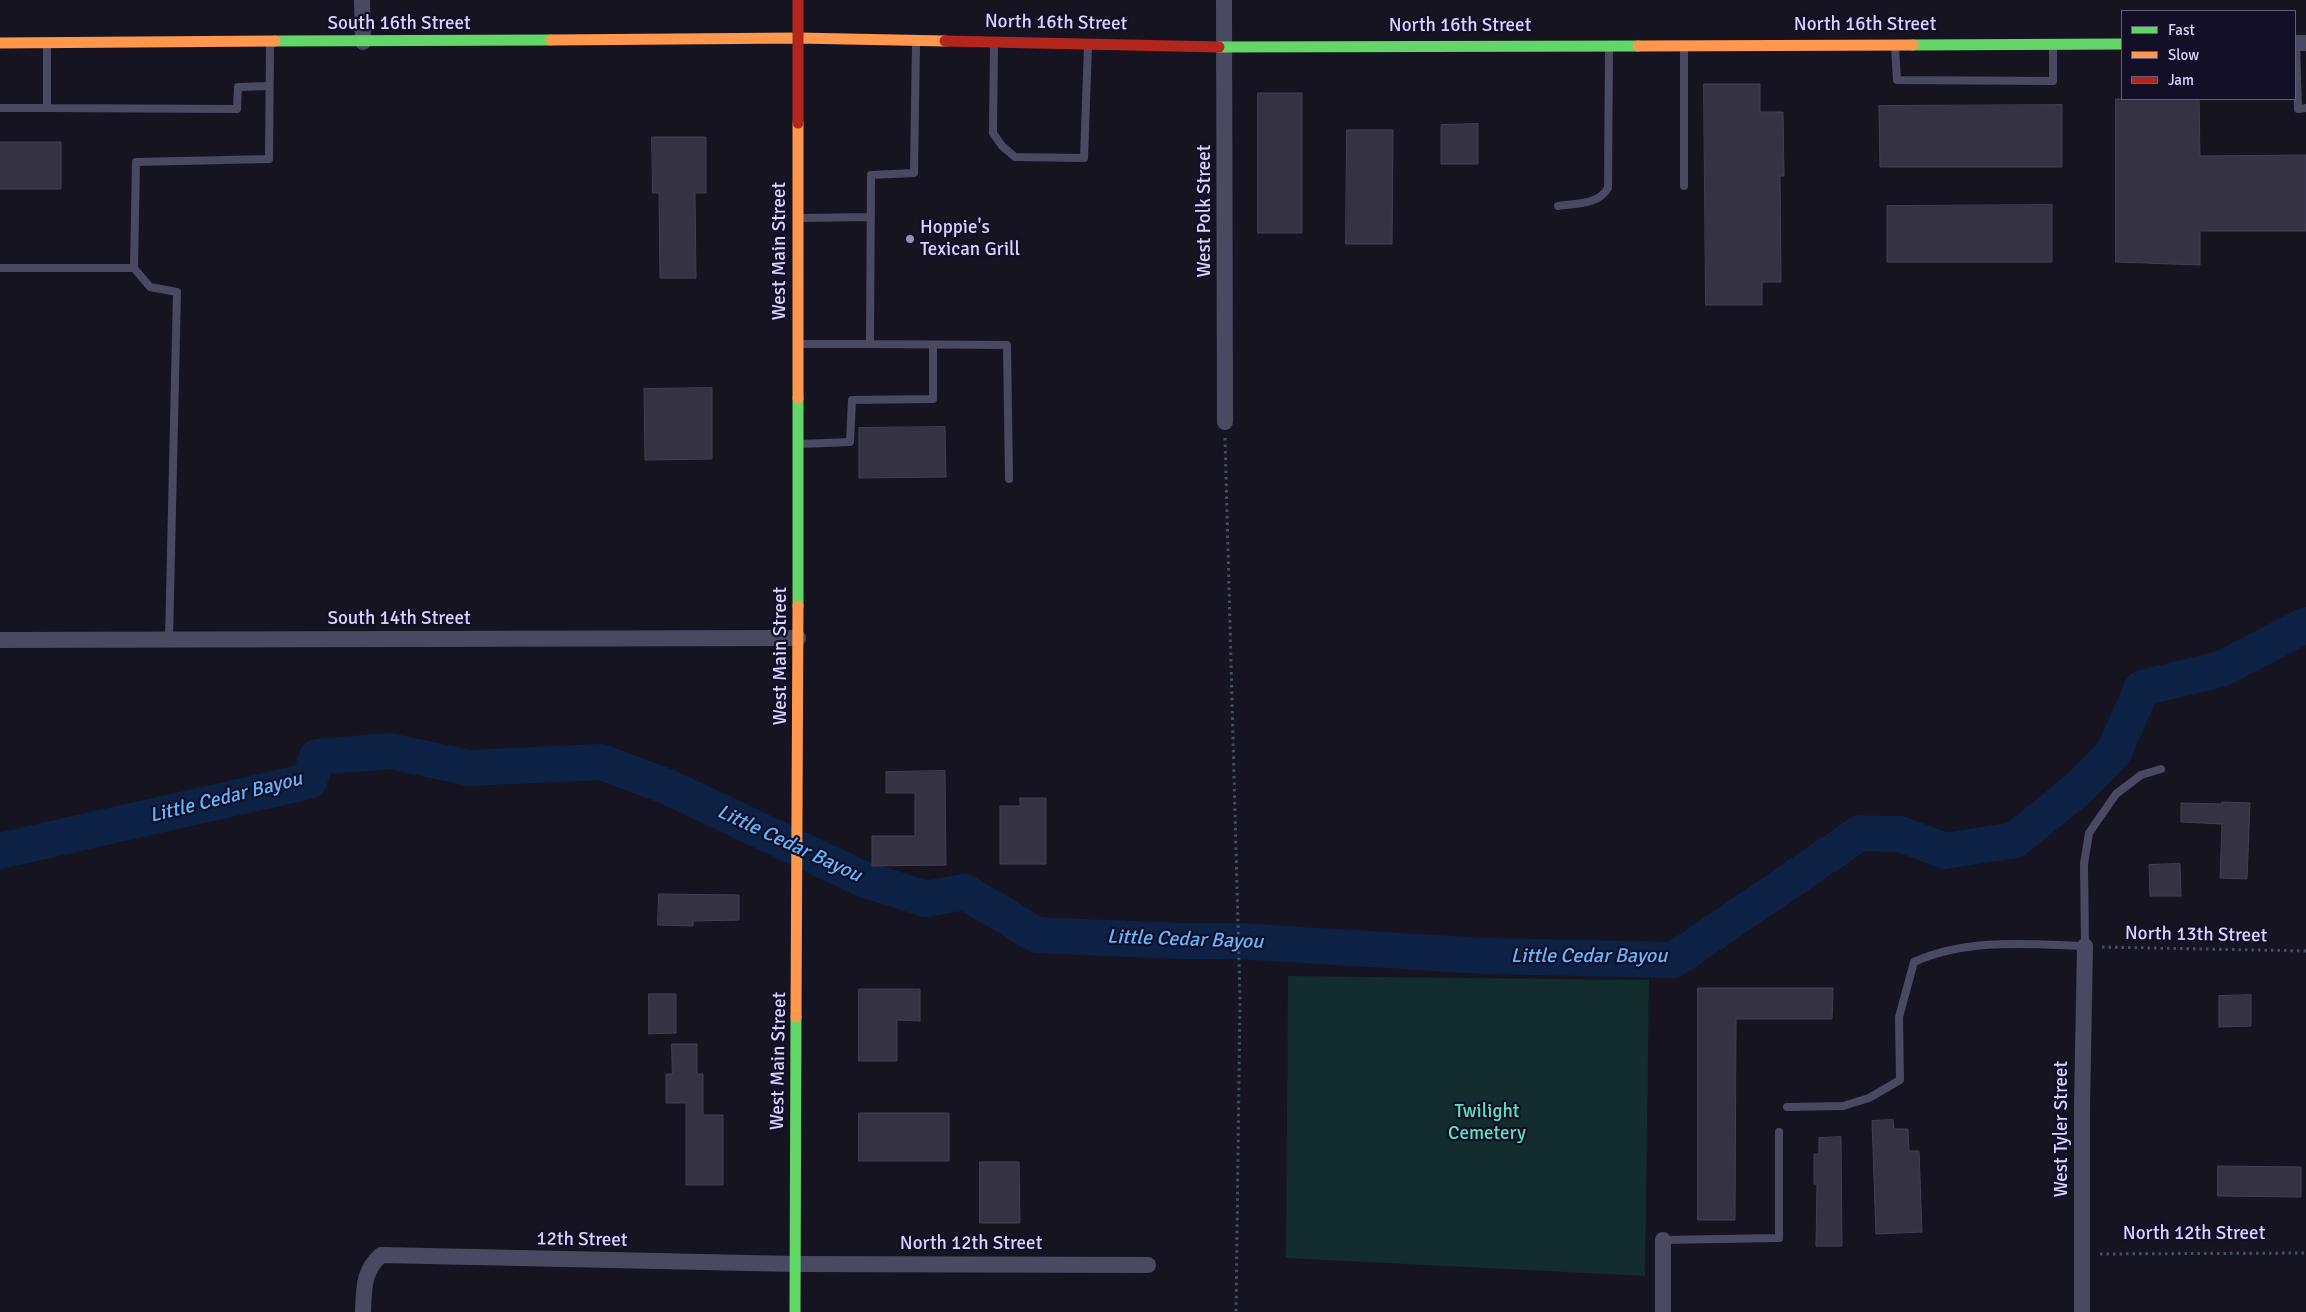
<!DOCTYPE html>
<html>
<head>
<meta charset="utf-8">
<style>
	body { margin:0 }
	#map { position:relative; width:2306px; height:1312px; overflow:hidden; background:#161421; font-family:Signika,sans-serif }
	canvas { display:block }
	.legend { position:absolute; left:2121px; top:10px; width:175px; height:90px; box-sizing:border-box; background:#130f26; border:1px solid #625e7d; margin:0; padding:6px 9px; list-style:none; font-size:15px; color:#d9d4ff }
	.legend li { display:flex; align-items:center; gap:10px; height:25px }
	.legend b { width:25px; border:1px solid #625e7d }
</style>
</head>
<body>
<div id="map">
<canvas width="2306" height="1312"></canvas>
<ul class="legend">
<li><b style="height:6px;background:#63d668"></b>Fast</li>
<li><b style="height:6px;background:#ff974d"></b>Slow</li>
<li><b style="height:6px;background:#b3261e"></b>Jam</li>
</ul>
</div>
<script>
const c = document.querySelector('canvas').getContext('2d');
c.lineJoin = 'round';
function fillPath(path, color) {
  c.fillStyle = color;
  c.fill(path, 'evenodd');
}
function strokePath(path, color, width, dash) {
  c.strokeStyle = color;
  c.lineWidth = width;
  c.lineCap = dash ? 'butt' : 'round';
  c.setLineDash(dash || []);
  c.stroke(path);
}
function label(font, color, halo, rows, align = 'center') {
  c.font = font + ' Signika,sans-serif';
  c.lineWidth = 4.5;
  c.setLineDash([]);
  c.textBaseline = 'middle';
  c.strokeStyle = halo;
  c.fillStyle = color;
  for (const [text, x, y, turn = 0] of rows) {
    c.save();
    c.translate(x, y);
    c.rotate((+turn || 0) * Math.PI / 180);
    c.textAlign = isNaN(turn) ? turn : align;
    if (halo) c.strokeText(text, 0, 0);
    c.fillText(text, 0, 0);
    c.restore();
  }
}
fillPath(new Path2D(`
	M 1288,976 L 1649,980 L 1645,1276 L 1286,1258 Z`), '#132c2d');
strokePath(new Path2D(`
	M 0,851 L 309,781 L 317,757 L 390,751 L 469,768 L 601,762 L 668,787 L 863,879 L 926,899 L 965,892 L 1037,935 L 1181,941 L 1237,941 L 1484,956 L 1674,960 L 1860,833 L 1900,834 L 1945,851 L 2015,840 L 2079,788 L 2114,752 L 2142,688 L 2221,669 L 2306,625`), '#0d2144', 36);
const building = new Path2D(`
	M 1704,84 L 1760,84 L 1760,112 L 1783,112 L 1784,176 L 1780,176 L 1781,282 L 1762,282 L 1762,305 L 1706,305 Z
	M 1258,93 L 1302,93 L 1302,233 L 1258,233 Z
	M 2116,99 L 2199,99 L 2200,156 L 2306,155 L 2306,231 L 2200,231 L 2200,265 L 2116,262 Z
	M 2062,105 L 2062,167 L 1880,167 L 1879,106 Z
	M 1478,124 L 1478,164 L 1441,164 L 1441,125 Z
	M 1347,130 L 1393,130 L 1392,244 L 1346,244 Z
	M 652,137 L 706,137 L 706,193 L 695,193 L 696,278 L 660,278 L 659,193 L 653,193 Z
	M 0,142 L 61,142 L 61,189 L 0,189 Z
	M 2052,205 L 2052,262 L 1887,262 L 1887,206 Z
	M 712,388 L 712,459 L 645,460 L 644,389 Z
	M 945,427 L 946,477 L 859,478 L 859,428 Z
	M 945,771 L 946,865 L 872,866 L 872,836 L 915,836 L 915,793 L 886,793 L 886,772 Z
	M 1020,798 L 1046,798 L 1046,864 L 1000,864 L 1000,806 L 1020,806 Z
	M 2222,802 L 2250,803 L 2247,879 L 2220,878 L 2222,824 L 2181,822 L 2181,803 L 2222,804 Z
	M 2180,864 L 2181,896 L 2150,896 L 2149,865 Z
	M 659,894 L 739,895 L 739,920 L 693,921 L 693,926 L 658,925 Z
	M 1698,988 L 1833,988 L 1832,1019 L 1736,1019 L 1735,1220 L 1698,1220 Z
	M 859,989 L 920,989 L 920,1021 L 897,1020 L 897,1061 L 859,1061 Z
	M 649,994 L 676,994 L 676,1033 L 649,1034 Z
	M 2251,995 L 2251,1026 L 2219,1027 L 2219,996 Z
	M 672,1044 L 697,1044 L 697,1074 L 703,1074 L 703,1115 L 723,1115 L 723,1185 L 686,1185 L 686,1103 L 666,1103 L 666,1074 L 672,1074 Z
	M 859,1113 L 949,1113 L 949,1161 L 859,1161 Z
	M 1893,1120 L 1894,1129 L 1908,1129 L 1909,1151 L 1919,1151 L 1922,1232 L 1876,1234 L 1872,1121 Z
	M 1841,1137 L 1842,1246 L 1816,1246 L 1817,1184 L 1814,1184 L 1814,1154 L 1819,1154 L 1819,1138 Z
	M 980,1162 L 1019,1162 L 1020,1223 L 980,1223 Z
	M 2218,1166 L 2301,1167 L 2301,1197 L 2218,1196 Z`);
fillPath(building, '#343243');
strokePath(building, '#433f54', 1);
strokePath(new Path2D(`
	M 1225,438 L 1240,999 L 1236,1312
	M 2102,947 L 2306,951
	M 2100,1254 L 2306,1253`), '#44505f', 3, [2.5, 4]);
strokePath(new Path2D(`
	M 916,42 L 914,173 L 871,175 L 870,344 L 1007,345 L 1009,479
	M 994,43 L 993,133 L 1002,146 L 1015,157 L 1084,158 L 1088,46
	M 2296,43 L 2298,109 L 2306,108
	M 47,45 L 47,108 L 237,109 L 238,87 L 269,86
	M 1684,47 L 1684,186
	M 1895,47 L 1897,80 L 2053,81 L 2053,46
	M 0,108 L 47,108
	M 1558,206 C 1577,203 1598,205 1608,188 L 1609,48
	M 800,218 L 870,217
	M 0,268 L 134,268 L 136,162 L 269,159 L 270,44
	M 134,268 L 150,287 L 177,292 L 169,639
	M 799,344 L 870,344
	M 800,444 L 850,442 L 852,400 L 933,399 L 933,345
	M 1787,1107 L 1843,1106 L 1869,1098 L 1900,1080 L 1899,1017 L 1914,962 C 1967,938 2028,944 2085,946 L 2084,864 L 2089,833 L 2116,794 L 2141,775 L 2161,769
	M 1663,1240 L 1779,1238 L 1779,1132`), '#4a4962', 8);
strokePath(new Path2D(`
	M 362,0 L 363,42
	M 1224,0 L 1225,422
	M 2295,43 L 2306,43
	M 0,640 L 798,638
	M 1663,1240 L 1663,1312
	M 363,1312 C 364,1289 363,1271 381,1255 L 795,1264 L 1148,1265
	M 2082,1312 L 2082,1107 L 2085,946`), '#4a4962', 16);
strokePath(new Path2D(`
	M 275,41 L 551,40
	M 1913,45 L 2122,44
	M 1219,47 L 1638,46
	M 798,398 L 798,606
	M 795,1312 L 796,1017`), '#63d668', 11);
strokePath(new Path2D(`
	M 551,40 L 798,38 L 945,41
	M 0,43 L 275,41
	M 1638,46 L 1913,45
	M 798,123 L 798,398
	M 796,1017 L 798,606`), '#ff974d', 11);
strokePath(new Path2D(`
	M 798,0 L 798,123
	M 945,41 L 1219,47`), '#b3261e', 11);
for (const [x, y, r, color] of [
	[910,239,5,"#9591b1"]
]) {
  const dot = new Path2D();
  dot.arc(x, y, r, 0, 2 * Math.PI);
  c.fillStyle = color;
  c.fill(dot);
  strokePath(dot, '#130f26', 2);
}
label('19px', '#d9d4ff', '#130f26', [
	["North 16th Street",1056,23,1],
	["South 16th Street",399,24],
	["North 16th Street",1865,25],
	["North 16th Street",1460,26],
	["West Polk Street",1205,211,-90],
	["West Main Street",780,251,-90],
	["South 14th Street",399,619],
	["West Main Street",781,656,-90],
	["North 13th Street",2196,935,1],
	["West Main Street",779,1061,-89],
	["West Tyler Street",2062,1129,-90],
	["North 12th Street",2194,1234],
	["12th Street",582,1240,1],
	["North 12th Street",971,1244]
]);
label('19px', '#d9d4ff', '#130f26', [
	["Hoppie's",920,228],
	["Texican Grill",920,250]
], 'left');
label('19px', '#5fe0c0', '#130f26', [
	["Twilight",1487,1112],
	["Cemetery",1487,1134]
]);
label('italic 20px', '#62b6ff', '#130f26', [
	["Little Cedar Bayou",226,798,-14],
	["Little Cedar Bayou",789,844,25],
	["Little Cedar Bayou",1185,940,2],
	["Little Cedar Bayou",1589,957]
]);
</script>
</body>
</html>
